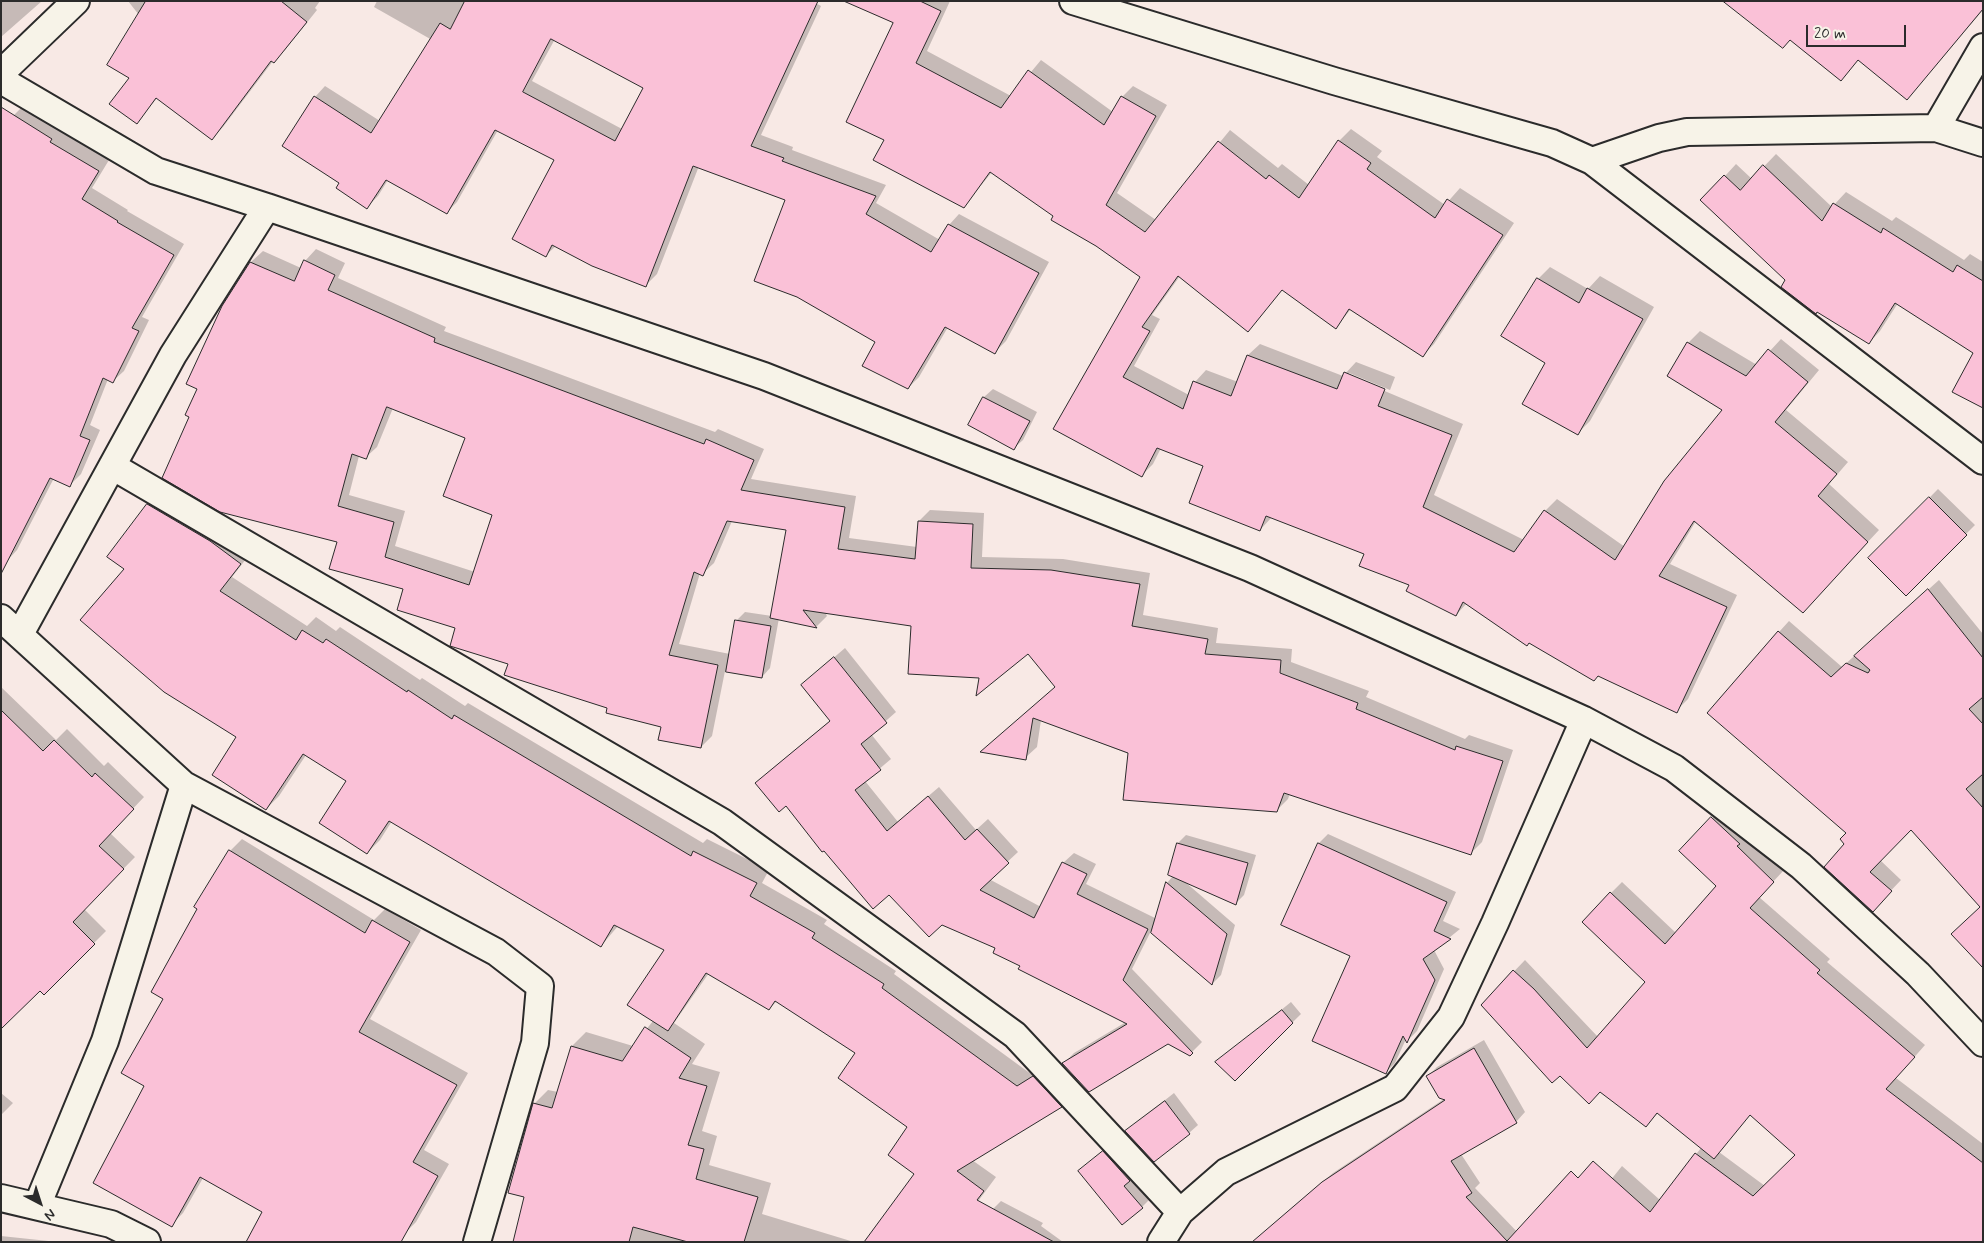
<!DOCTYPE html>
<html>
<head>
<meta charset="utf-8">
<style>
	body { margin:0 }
	#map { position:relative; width:1984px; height:1243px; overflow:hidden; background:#f8e9e5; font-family:Mynerve,sans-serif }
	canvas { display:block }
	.frame { position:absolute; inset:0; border:2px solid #2b2b2b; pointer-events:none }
	.north { position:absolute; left:15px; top:1178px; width:50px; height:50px; -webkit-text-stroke:4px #f7f3e8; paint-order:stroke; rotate:140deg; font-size:14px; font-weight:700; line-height:20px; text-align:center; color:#2b2b2b }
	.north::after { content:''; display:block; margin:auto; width:18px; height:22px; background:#2b2b2b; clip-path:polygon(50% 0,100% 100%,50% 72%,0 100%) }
	.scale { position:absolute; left:1806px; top:25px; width:100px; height:22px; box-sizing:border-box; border:2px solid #2b2b2b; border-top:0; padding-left:6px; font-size:15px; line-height:18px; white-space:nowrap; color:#2b2b2b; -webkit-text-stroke:4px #f7f3e8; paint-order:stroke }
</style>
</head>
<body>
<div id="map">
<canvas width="1984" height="1243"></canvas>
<div class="frame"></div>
<div class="north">N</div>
<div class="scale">20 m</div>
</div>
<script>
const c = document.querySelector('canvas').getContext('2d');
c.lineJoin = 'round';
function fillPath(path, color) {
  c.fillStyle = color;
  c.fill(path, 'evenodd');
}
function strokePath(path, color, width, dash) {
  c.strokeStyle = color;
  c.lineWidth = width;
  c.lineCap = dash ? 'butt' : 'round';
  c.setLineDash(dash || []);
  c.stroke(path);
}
fillPath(new Path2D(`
	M 1,1 L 42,1 L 1,37 Z
	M 128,1 L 320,1 L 315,8 L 317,10 L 285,50 L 273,61 L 223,127 L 212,138 L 158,97 L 137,122 L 131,77 L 139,15 Z
	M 377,1 L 812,1 L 821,6 L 761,135 L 793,147 L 792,150 L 886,185 L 876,203 L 940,240 L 949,225 L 959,214 L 1049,262 L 1006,341 L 995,352 L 948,327 L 919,377 L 908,388 L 787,200 L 699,166 L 657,274 L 646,285 L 556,246 L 546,255 L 555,160 L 498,130 L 457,202 L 447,212 L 388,180 L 378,196 L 367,207 L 341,182 L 315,97 L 325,86 L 380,121 L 432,40 L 374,7 ZM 555,39 L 645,87 L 622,129 L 532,81 Z
	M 847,1 L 950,1 L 927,51 L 1011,96 L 1041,60 L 1113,112 L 1122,97 L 1133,86 L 1167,105 L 1117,193 L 1156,220 L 1230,130 L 1278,168 L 1282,164 L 1309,185 L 1339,141 L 1351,129 L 1382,151 L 1377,157 L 1445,205 L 1460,188 L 1514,223 L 1434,344 L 1423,355 L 1351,309 L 1336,327 L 1283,289 L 1248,330 L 1180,276 L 1152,315 L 1160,319 L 1134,366 L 1189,395 L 1195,382 L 1206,370 L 1238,382 L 1248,355 L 1260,344 L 1343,376 L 1356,362 L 1395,377 L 1390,390 L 1349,373 L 1349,376 L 1463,424 L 1434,495 L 1524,540 L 1545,511 L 1557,499 L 1625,547 L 1724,409 L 1688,343 L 1700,331 L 1757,365 L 1781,339 L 1819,370 L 1786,410 L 1848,462 L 1829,484 L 1879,530 L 1814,600 L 1696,521 L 1670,564 L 1737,595 L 1688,699 L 1676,711 L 1467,603 L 1456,615 L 1366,553 L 1272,517 L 1260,530 L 1205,465 L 1161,448 L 1153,464 L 1142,475 L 1054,428 L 1142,277 L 992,172 L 964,206 L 886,140 L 894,22 Z
	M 1983,1 L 1983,10 L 1907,99 L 1859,59 L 1841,79 L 1791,39 L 1733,8 Z
	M 24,105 L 62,128 L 60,131 L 109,160 L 92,188 L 128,210 L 127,211 L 184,244 L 142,317 L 149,320 L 124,371 L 113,381 L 108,379 L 90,425 L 100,430 L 81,474 L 70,485 L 54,478 L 17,550 L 7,561 L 13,116 Z
	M 1776,154 L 1832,207 L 1846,192 L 1892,221 L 1896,217 L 1964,260 L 1970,254 L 1983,262 L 1983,407 L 1975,352 L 1898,303 L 1880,331 L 1869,343 L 1787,280 L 1725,176 L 1736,164 L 1752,179 Z
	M 316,249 L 345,263 L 338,278 L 446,327 L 444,331 L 715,432 L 718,429 L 764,449 L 751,479 L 856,496 L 849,538 L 917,547 L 919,521 L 930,510 L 984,513 L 982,557 L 1063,559 L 1150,573 L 1143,615 L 1218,628 L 1216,643 L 1292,649 L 1291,662 L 1369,691 L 1366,697 L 1465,739 L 1469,735 L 1513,750 L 1482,842 L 1470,854 L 1290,793 L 1288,799 L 1276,811 L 1041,720 L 1037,747 L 1025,758 L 982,751 L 1056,687 L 1028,653 L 980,676 L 912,625 L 825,612 L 827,616 L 817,626 L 779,618 L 770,668 L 762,677 L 725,671 L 712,736 L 701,747 L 663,726 L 608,707 L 509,663 L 339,541 L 191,417 L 223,307 L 251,262 L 263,251 L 301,268 L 305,261 ZM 393,408 L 467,437 L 494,514 L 475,572 L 395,546 L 405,511 L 349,495 L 359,456 L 365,458 L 377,447 ZM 732,521 L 787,529 L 772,616 L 745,612 L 736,621 L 730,654 L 679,644 L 700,573 L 702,574 L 714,563 Z
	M 1550,267 L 1588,289 L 1600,276 L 1654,307 L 1590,421 L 1578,433 L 1547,362 L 1538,279 Z
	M 993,389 L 1037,412 L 1023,440 L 1014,448 L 969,424 L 984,397 Z
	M 1938,489 L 1975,525 L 1906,594 L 1870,558 Z
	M 161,492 L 253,550 L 232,577 L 307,626 L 316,617 L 336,631 L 340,627 L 420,680 L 422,678 L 465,706 L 468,703 L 703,843 L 707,839 L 769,870 L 762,883 L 827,920 L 824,924 L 896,971 L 894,974 L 1031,1074 L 1047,1064 L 1074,1094 L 1061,1106 L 972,1160 L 996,1177 L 948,1242 L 916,1174 L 909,1127 L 856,1053 L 777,1001 L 769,1009 L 709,973 L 674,1023 L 705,1044 L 692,1064 L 720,1072 L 702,1131 L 717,1136 L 709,1165 L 771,1183 L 762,1214 L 854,1242 L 515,1242 L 526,1197 L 534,1104 L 548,1090 L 558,1092 L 572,1046 L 586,1032 L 633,1046 L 653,1021 L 666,950 L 618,926 L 601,946 L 392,821 L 380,840 L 367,853 L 348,781 L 306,755 L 279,796 L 266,809 L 238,736 L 126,569 L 148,505 Z
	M 1939,580 L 1983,634 L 1983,885 L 1912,829 L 1880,860 L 1901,880 L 1883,899 L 1846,844 L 1848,832 L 1779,632 L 1789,621 L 1842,667 Z
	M 845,648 L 896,712 L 871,734 L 891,759 L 865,781 L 898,822 L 939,787 L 976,830 L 988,819 L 1018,852 L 989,879 L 1041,907 L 1063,863 L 1074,853 L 1096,864 L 1086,884 L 1157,919 L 1167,883 L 1173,876 L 1178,843 L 1186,835 L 1256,855 L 1244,895 L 1235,904 L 1184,881 L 1235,925 L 1221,975 L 1212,984 L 1151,931 L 1132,969 L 1202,1042 L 1190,1054 L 1168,1043 L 1064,1063 L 1074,1053 L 1126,1022 L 997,948 L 889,893 L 767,773 L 831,720 L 802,685 Z
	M 1,687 L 56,740 L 67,729 L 104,766 L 108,762 L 144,797 L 110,833 L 135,857 L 84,909 L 106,931 L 44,993 L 40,990 L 1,1028 Z
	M 1723,807 L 1747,835 L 1784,870 L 1759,897 L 1830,959 L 1827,962 L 1925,1045 L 1896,1078 L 1983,1144 L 1983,1240 L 1806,1242 L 1589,1207 L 1622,1166 L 1660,1200 L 1701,1148 L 1658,1113 L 1646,1125 L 1482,1005 L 1525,960 L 1598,1037 L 1647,981 L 1611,893 L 1622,882 L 1676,933 L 1718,886 L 1681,851 ZM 1751,1114 L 1797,1155 L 1765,1186 L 1719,1152 Z
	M 1328,834 L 1456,892 L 1443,921 L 1460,929 L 1434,950 L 1444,969 L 1417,1031 L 1407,1041 L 1406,1039 L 1395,1063 L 1385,1073 L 1319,843 Z
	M 242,839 L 374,920 L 385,909 L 421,930 L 370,1019 L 468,1073 L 424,1150 L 449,1164 L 416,1222 L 407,1231 L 264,1211 L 203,1178 L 183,1213 L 171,1225 L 145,1086 L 165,998 L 230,851 Z
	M 1291,1002 L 1301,1014 L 1235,1079 L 1217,1062 Z
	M 1484,1040 L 1525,1112 L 1516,1122 L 1461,1154 L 1480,1183 L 1475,1188 L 1523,1238 L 1519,1242 L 1267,1242 L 1271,1226 L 1333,1173 L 1444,1099 L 1428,1076 L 1437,1067 Z
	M 1,1093 L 13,1103 L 1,1115 Z
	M 1174,1093 L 1198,1125 L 1189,1133 L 1136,1123 Z
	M 1112,1143 L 1150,1199 L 1142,1207 L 1080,1171 Z
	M 1001,1201 L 1043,1223 L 1041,1226 L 1063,1242 L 980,1242 L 993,1209 Z
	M 1,1236 L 58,1242 L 1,1242 Z`), '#0003');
const building = new Path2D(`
	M 146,1 L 281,1 L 307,22 L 274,63 L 271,61 L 212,140 L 156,98 L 137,124 L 109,104 L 129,78 L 107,65 Z
	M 465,1 L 818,1 L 751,146 L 784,158 L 782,161 L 876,196 L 866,214 L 931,252 L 948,224 L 1039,273 L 995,354 L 945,327 L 908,389 L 862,366 L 875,342 L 797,297 L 754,281 L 785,200 L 693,166 L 646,287 L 592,266 L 552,245 L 546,257 L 512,239 L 554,160 L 495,130 L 447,214 L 386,180 L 367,209 L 336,188 L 339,183 L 282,146 L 314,96 L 371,133 L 440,23 L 450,29 ZM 551,39 L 643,88 L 615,141 L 523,92 Z
	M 844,1 L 920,1 L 941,11 L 916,63 L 1001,108 L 1028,70 L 1104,125 L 1121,96 L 1156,116 L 1106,205 L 1145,232 L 1218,141 L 1266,179 L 1269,175 L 1299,198 L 1338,140 L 1371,163 L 1367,169 L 1435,218 L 1447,199 L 1503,235 L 1423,357 L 1349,309 L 1336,329 L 1282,290 L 1248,332 L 1178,276 L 1142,327 L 1150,331 L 1123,377 L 1183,409 L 1193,381 L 1231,396 L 1247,355 L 1337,389 L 1344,372 L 1385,389 L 1378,406 L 1452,435 L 1423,507 L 1514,552 L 1544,510 L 1615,560 L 1664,481 L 1722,410 L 1667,376 L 1687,342 L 1746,376 L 1768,349 L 1808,382 L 1775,422 L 1837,474 L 1818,496 L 1868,542 L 1803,613 L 1694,521 L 1659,576 L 1727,607 L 1677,713 L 1598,676 L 1594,681 L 1529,643 L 1527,646 L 1463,602 L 1456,616 L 1406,591 L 1409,585 L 1359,566 L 1364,554 L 1266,516 L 1260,531 L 1189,503 L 1203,466 L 1157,448 L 1142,477 L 1053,429 L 1140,277 L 1096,246 L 1051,220 L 1053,216 L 990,172 L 964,208 L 873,160 L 884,140 L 846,122 L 893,23 Z
	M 1723,1 L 1983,1 L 1983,9 L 1907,100 L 1858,60 L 1841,81 L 1790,40 L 1783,48 Z
	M 1,107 L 52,139 L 50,142 L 99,171 L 82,199 L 118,221 L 117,222 L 174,255 L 132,328 L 139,331 L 113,383 L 103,378 L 80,436 L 90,440 L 70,487 L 50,478 L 1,574 Z
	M 1763,165 L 1822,221 L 1833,203 L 1881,233 L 1883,228 L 1953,272 L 1957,265 L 1983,281 L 1983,408 L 1952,392 L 1973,353 L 1895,303 L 1869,344 L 1817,312 L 1816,314 L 1781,287 L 1785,280 L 1700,200 L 1724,175 L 1740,190 Z
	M 304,260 L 335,275 L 328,290 L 435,338 L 434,342 L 704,444 L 706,439 L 754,460 L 741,490 L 845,507 L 838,549 L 915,559 L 918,521 L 973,524 L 971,568 L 1051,570 L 1140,584 L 1132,626 L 1208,639 L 1205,654 L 1281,660 L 1280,673 L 1358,703 L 1356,709 L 1455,750 L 1456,746 L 1503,761 L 1471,855 L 1284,793 L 1277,812 L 1123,800 L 1128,753 L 1033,718 L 1026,760 L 980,752 L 1055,687 L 1028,654 L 976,696 L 979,678 L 908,674 L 911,626 L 803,610 L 817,628 L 770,618 L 786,530 L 727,521 L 703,576 L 694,572 L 669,655 L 718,665 L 701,748 L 658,740 L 661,727 L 606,713 L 607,708 L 504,675 L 508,664 L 450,646 L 455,628 L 397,610 L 403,589 L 329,569 L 337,542 L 220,512 L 162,478 L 189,417 L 185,415 L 197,389 L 186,384 L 222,306 L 250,262 L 294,281 ZM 387,407 L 465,438 L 443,496 L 492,515 L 469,585 L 385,557 L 394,522 L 338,506 L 352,454 L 366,459 Z
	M 1537,278 L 1579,303 L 1587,288 L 1643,319 L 1578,435 L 1522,404 L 1545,363 L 1501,336 Z
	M 983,397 L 1030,421 L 1014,450 L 968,425 Z
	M 1929,497 L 1967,535 L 1906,596 L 1868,558 Z
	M 147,504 L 210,541 L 241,564 L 220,591 L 296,640 L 302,630 L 323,643 L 326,639 L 407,692 L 408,690 L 452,719 L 454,715 L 691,856 L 693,851 L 757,883 L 750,896 L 815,933 L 812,938 L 884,984 L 882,988 L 1017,1086 L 1033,1076 L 1062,1107 L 957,1171 L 984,1191 L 977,1200 L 1054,1242 L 864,1242 L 914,1174 L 888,1155 L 907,1127 L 838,1078 L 855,1053 L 775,1001 L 769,1010 L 706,973 L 668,1031 L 627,1005 L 664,950 L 614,925 L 601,947 L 389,821 L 367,854 L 319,823 L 346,781 L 303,754 L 266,810 L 212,775 L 236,737 L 164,692 L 80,620 L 124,569 L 107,557 Z
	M 1928,589 L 1983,658 L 1983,697 L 1969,709 L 1983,724 L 1983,774 L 1966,789 L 1983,808 L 1983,968 L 1951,934 L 1980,907 L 1911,830 L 1870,872 L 1892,891 L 1873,912 L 1824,867 L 1844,844 L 1840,839 L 1846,833 L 1707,713 L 1778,631 L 1831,677 L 1846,663 L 1868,673 L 1870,670 L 1854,656 Z
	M 735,620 L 771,626 L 762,678 L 726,672 Z
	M 834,657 L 887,723 L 861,744 L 881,770 L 855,790 L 887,831 L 928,796 L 965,840 L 977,829 L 1009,863 L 980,890 L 1034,918 L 1062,862 L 1087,874 L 1077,894 L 1148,929 L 1123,980 L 1193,1053 L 1190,1056 L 1168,1044 L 1089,1092 L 1062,1063 L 1127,1024 L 1018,969 L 1020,966 L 993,953 L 995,948 L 942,925 L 929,937 L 889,895 L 873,909 L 824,851 L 822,852 L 786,806 L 779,812 L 755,783 L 830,721 L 801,685 Z
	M 1,710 L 43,751 L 54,740 L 92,777 L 95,773 L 134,809 L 99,846 L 124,869 L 73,922 L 95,944 L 44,995 L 40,991 L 1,1029 Z
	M 1711,817 L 1740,844 L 1737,846 L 1774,882 L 1750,908 L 1820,970 L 1817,973 L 1915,1057 L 1886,1089 L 1983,1163 L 1983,1242 L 1252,1242 L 1322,1182 L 1445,1100 L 1439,1098 L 1426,1076 L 1474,1048 L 1517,1123 L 1451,1161 L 1472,1193 L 1466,1197 L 1507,1241 L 1571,1171 L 1578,1178 L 1593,1161 L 1650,1212 L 1695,1153 L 1753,1196 L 1795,1155 L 1750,1115 L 1714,1159 L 1657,1113 L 1646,1127 L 1600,1092 L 1589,1104 L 1560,1076 L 1552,1083 L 1481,1005 L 1513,970 L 1534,989 L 1587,1048 L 1645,982 L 1582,922 L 1610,892 L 1665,944 L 1716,886 L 1679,851 Z
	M 1177,843 L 1248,863 L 1236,905 L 1168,875 Z
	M 1318,843 L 1447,902 L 1434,931 L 1451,939 L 1423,959 L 1435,980 L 1407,1043 L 1403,1036 L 1386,1074 L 1312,1041 L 1350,956 L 1281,925 Z
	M 229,850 L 365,933 L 372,920 L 410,942 L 359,1032 L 457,1085 L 413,1162 L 438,1176 L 401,1242 L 246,1242 L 262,1212 L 200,1177 L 172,1227 L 93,1183 L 144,1086 L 121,1073 L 163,999 L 151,992 L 197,909 L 194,907 Z
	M 1166,882 L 1227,934 L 1212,985 L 1151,933 Z
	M 1282,1010 L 1293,1023 L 1235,1081 L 1215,1062 Z
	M 645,1027 L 691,1058 L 679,1078 L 707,1086 L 688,1145 L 704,1149 L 696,1179 L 758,1197 L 744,1242 L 688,1242 L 633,1227 L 629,1242 L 513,1242 L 524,1197 L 508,1193 L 533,1103 L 552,1108 L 571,1046 L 622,1061 Z
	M 1165,1101 L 1190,1134 L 1154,1162 L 1125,1131 Z
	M 1103,1151 L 1130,1181 L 1124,1186 L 1143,1208 L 1122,1225 L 1078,1171 Z`);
fillPath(building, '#fac1d7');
strokePath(building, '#2b2b2b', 1);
const street = new Path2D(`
	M 1073,1 L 1334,81 L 1552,143 L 1592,161 L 1983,461
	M 1983,47 L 1936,128 L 1983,143
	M 1,73 L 76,1
	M 1,80 L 156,171 L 267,207 L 173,355 L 20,634
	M 1592,161 L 1659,138 L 1687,132 L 1936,128
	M 267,207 L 764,376 L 1250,568 L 1584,720 L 1674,768 L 1801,866 L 1918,974 L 1983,1043
	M 112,466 L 722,822 L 1015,1035 L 1180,1212
	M 1,618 L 184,785 L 496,952 L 540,986 L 535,1043 L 477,1242
	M 1,1198 L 111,1224 L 147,1242
	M 37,1206 L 105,1041 L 184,785
	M 1161,1242 L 1180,1212 L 1226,1172 L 1395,1088 L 1451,1017 L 1495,923 L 1584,720`);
strokePath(street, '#2b2b2b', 30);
strokePath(street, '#f7f3e8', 26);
</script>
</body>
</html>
